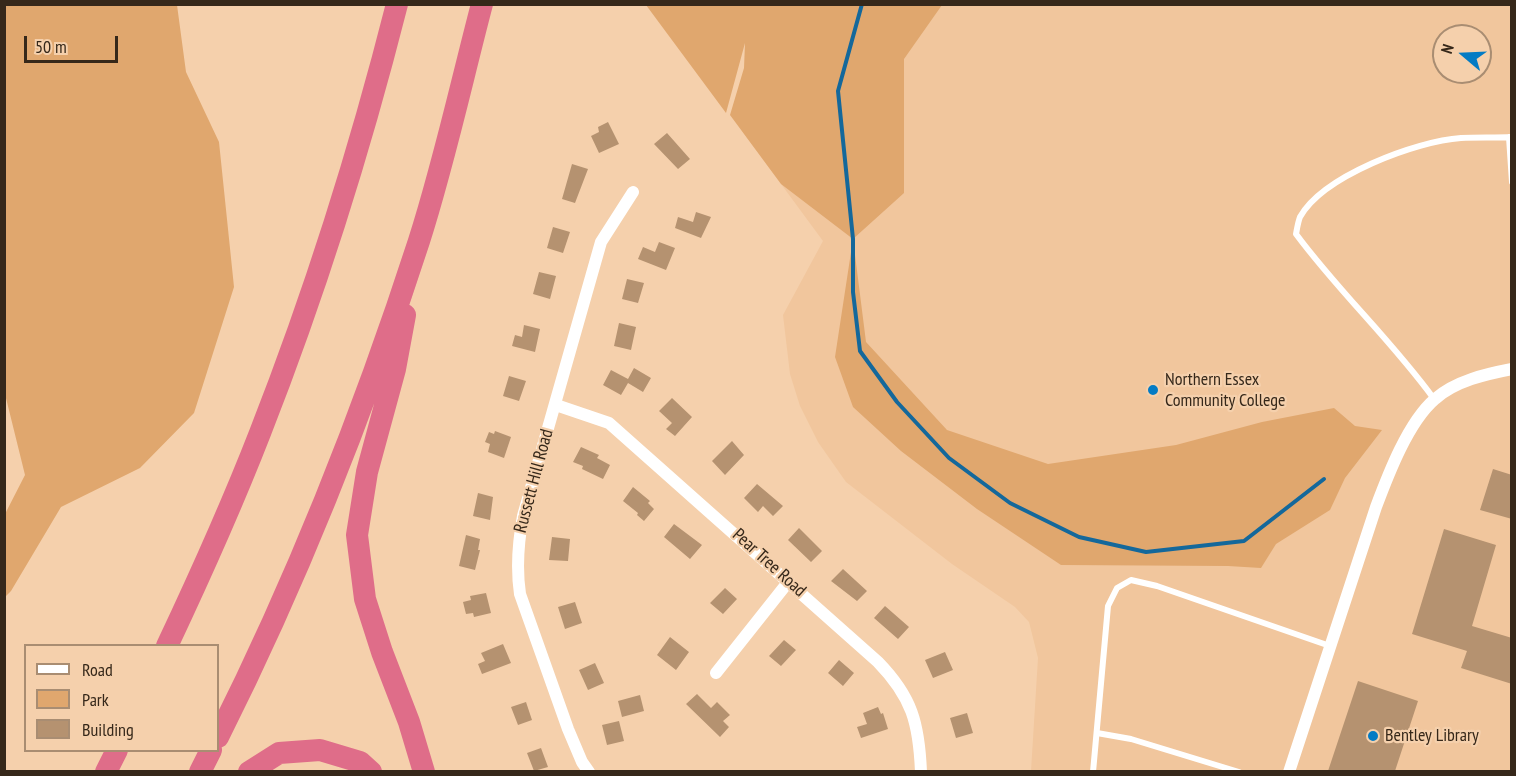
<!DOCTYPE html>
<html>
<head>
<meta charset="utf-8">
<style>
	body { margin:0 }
	#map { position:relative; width:1516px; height:776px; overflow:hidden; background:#f5d0ac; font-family:"PT Sans Narrow",sans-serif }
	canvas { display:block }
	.frame { position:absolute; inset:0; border:6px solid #36281a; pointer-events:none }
	.legend { position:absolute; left:24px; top:644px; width:195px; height:108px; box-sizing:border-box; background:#f5d0ac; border:2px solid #a98d72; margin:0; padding:8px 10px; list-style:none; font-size:18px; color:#36281a }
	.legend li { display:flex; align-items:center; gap:12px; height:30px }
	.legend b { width:30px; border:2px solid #a98d72 }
	.north { position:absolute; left:1432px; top:24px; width:60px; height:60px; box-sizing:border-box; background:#f5d0ac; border:2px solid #a98d72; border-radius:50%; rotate:289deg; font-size:16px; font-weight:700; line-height:24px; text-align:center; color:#36281a }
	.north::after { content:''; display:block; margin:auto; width:21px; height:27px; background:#047bc4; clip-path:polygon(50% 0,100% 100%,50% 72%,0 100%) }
	.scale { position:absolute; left:24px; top:36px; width:94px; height:27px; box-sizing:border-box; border:3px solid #36281a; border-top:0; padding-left:8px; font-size:18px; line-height:21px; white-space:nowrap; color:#36281a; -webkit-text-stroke:4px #f5d0ac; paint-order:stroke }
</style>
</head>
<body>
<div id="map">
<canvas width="1516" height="776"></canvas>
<div class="frame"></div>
<ul class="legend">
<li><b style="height:8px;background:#fff"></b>Road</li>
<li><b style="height:16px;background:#e0a76e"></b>Park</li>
<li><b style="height:16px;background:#b59270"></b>Building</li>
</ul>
<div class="north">N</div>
<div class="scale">50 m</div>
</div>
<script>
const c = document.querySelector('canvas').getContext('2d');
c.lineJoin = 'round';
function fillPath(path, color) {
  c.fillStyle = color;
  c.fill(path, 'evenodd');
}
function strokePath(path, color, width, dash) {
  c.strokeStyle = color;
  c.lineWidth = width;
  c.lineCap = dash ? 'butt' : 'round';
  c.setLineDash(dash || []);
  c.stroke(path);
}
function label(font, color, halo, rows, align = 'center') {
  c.font = font + ' "PT Sans Narrow",sans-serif';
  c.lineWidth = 4.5;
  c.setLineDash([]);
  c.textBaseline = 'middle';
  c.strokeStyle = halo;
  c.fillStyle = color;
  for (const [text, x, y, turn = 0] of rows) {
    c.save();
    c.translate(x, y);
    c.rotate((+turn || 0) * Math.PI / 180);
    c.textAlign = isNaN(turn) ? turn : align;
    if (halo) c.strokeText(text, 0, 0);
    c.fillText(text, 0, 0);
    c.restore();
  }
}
fillPath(new Path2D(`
	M 775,5 L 1511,5 L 1511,771 L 1031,771 L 1038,658 L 1029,622 L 1015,607 L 952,564 L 846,482 L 818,442 L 800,406 L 790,374 L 783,315 L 823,241 L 742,131 ZM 1444,36 L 1480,36 L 1480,72 L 1444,72 Z`), '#f1c69d');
fillPath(new Path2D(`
	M 5,4 L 177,5 L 186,72 L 219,142 L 234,287 L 194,413 L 140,468 L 61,507 L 11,591 L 5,597 L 5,514 L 25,475 L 5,394 Z
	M 646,5 L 942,5 L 904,59 L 904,193 L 853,239 L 866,342 L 947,430 L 1048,464 L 1176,445 L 1262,422 L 1334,408 L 1355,426 L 1382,430 L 1345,478 L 1330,510 L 1276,544 L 1261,568 L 1228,566 L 1061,565 L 977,509 L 901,451 L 853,407 L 835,357 L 853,239 L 781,184 L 730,115 L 744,68 L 745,43 L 726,113 Z`), '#e0a76e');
strokePath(new Path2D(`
	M 862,4 L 838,91 L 853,239 L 853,292 L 860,351 L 897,402 L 949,458 L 1010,503 L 1079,537 L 1146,552 L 1244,541 L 1324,479`), '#14689b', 4);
fillPath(new Path2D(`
	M 608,122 L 619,144 L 599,153 L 591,136 L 599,132 L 598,127 Z
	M 667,133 L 690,159 L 678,169 L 654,144 Z
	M 572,164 L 588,169 L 575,203 L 562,199 Z
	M 696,212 L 711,217 L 701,238 L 675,228 L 678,217 L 693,222 Z
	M 553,227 L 570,232 L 563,253 L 547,248 Z
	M 659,242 L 675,248 L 666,270 L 638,259 L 643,247 L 655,252 Z
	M 539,272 L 556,276 L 550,299 L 533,294 Z
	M 627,279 L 644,283 L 638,303 L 622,299 Z
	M 619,323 L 636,327 L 631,350 L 614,346 Z
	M 524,325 L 540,329 L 535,352 L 512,346 L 515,335 L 522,337 Z
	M 634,368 L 651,378 L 643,392 L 628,383 L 621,395 L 603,385 L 611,370 L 628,379 Z
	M 509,376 L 526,381 L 519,401 L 503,396 Z
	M 672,398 L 692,417 L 675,436 L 666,429 L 672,423 L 659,411 Z
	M 495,431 L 511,437 L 504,458 L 488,452 L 490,444 L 485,442 L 489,432 L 494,434 Z
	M 732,441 L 744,455 L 725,475 L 712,461 Z
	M 581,447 L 599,455 L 597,458 L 610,465 L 603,479 L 582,469 L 583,466 L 573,462 Z
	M 1493,469 L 1512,475 L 1512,519 L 1480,510 Z
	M 757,484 L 783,506 L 773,516 L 763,506 L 758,512 L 744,498 Z
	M 633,487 L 650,501 L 648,503 L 654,509 L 644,521 L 637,515 L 638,513 L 623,501 Z
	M 478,493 L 493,497 L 490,520 L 473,516 Z
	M 674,524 L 702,545 L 690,559 L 664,537 Z
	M 799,528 L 822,551 L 811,562 L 788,540 Z
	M 1444,529 L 1496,545 L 1472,626 L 1512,638 L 1512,684 L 1461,668 L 1467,651 L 1412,634 Z
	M 466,535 L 480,539 L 478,550 L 480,550 L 475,570 L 459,566 Z
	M 552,537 L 570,539 L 568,561 L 549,560 Z
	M 843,569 L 867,591 L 857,601 L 831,581 Z
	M 725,588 L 737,599 L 723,614 L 710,603 Z
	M 486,593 L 491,613 L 474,617 L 473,613 L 466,614 L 463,602 L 471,600 L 470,596 Z
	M 575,602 L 582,623 L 565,629 L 558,607 Z
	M 885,606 L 909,627 L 898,639 L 874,618 Z
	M 670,637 L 689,652 L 676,670 L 657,655 Z
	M 784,640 L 796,650 L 781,666 L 769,656 Z
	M 503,644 L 511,663 L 482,674 L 478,664 L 485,661 L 481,653 Z
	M 945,652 L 953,670 L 933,678 L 925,660 Z
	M 839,660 L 854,673 L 843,686 L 828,673 Z
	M 595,663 L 604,683 L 588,690 L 579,670 Z
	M 1358,681 L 1418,701 L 1395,771 L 1328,771 Z
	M 697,694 L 711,708 L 717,702 L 730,715 L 723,721 L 729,727 L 720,737 L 686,704 Z
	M 640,695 L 644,711 L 622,717 L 618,701 Z
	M 526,702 L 532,720 L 518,725 L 511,707 Z
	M 878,707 L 881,714 L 883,713 L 888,729 L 861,738 L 857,727 L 867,724 L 863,713 Z
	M 967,713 L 973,733 L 956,738 L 950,718 Z
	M 619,721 L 624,741 L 607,745 L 602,725 Z
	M 541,748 L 548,767 L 534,771 L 527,753 Z`), '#b59270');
strokePath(new Path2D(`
	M 1509,137 L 1512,182
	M 1434,399 C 1392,341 1339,292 1296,234 C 1297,229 1298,222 1300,217 C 1323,176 1416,141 1461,138 C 1478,137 1495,138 1512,137
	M 1097,733 L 1131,739 L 1239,772
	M 1093,772 L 1108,606 L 1117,588 L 1131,580 L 1157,586 L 1330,646`), '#fff', 6);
strokePath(new Path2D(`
	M 556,405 L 609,423 L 878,662 C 912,697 919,723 921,772
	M 716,673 L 789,581
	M 589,772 L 582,762 L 568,729 L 520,594 C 516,567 518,543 523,516 L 601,242 L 633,192
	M 1289,772 L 1376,507 C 1388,475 1408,422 1435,399 C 1455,381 1486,374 1512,369`), '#fff', 12);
strokePath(new Path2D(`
	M 405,315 L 395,369 L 367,472 L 357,535 L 365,599 L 382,652 L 409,722 L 424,772
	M 167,646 C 200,576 232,505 260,433 C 315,293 360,150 397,4
	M 218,737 C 298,578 364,411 419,241 C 444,163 461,84 482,4
	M 106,772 L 117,750
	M 200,772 L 211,750
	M 249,772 L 279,753 L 320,750 L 360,762 L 371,772`), '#df6d89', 22);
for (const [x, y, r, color] of [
	[1153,390,6,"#047bc4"],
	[1373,736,6,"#047bc4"]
]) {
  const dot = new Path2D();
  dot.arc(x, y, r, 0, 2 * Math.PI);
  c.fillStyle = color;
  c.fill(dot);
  strokePath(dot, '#f5d0ac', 2);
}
label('18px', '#36281a', '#f5d0ac', [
	["Northern Essex",1165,380],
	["Community College",1165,401],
	["Bentley Library",1385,736]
], 'left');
label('18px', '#36281a', '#f5d0ac', [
	["Russett Hill Road",534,481,-75],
	["Pear Tree Road",769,563,42]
]);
</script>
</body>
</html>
